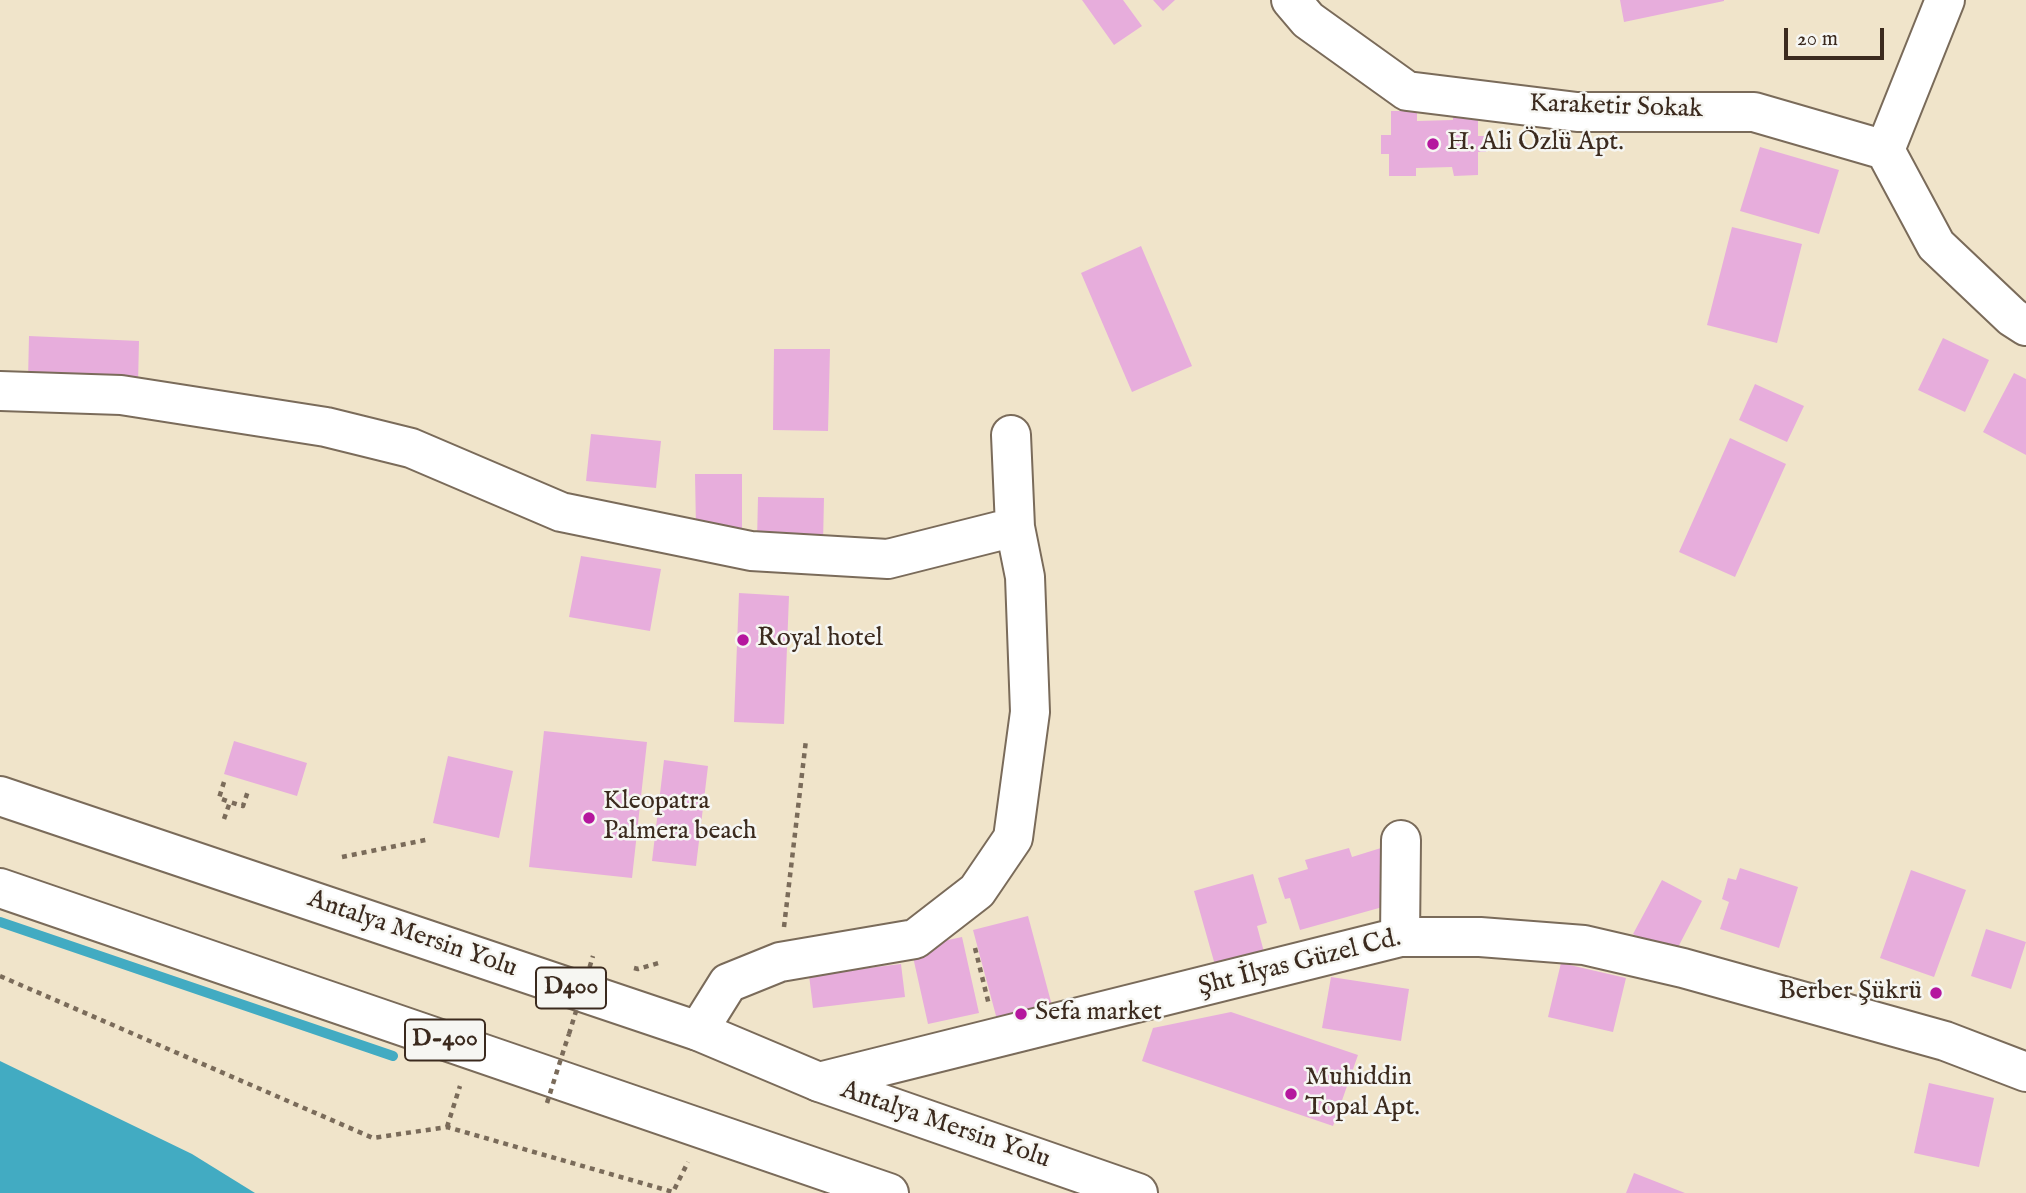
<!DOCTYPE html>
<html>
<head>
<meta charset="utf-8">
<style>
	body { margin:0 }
	#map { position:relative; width:2026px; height:1193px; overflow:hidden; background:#f0e4ca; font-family:"IM FELL English",serif }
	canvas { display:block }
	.scale { position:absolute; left:1784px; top:28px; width:100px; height:32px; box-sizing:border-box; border:4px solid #3b2a1e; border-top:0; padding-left:9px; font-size:21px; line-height:24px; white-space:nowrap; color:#3b2a1e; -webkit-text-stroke:5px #f6f6f2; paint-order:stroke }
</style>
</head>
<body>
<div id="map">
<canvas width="2026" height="1193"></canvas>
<div class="scale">20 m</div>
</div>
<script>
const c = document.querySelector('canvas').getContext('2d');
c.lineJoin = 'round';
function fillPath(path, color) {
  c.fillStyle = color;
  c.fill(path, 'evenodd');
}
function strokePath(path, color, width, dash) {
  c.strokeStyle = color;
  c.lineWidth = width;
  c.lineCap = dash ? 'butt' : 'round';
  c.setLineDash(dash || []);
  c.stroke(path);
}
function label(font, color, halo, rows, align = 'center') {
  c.font = font + ' "IM FELL English",serif';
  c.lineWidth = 5;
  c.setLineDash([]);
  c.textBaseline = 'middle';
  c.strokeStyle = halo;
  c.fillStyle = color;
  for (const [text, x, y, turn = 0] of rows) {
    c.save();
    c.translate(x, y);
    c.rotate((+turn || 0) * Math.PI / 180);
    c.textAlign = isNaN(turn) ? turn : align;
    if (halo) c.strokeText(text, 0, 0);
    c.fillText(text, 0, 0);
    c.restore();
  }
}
fillPath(new Path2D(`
	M 0,1061 L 192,1154 L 255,1193 L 0,1193 Z`), '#42abc2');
strokePath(new Path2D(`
	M 0,922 L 393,1056`), '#42abc2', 10);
fillPath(new Path2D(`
	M 1082,0 L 1123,0 L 1142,26 L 1114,45 Z
	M 1153,0 L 1175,0 L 1163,11 Z
	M 1620,0 L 1724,0 L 1724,1 L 1624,22 Z
	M 1391,111 L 1417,111 L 1417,121 L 1453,120 L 1453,113 L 1478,112 L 1478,136 L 1485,136 L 1486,152 L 1478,152 L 1478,175 L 1454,176 L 1452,167 L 1416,168 L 1416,176 L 1389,176 L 1389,154 L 1381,154 L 1381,135 L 1391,135 Z
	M 1760,147 L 1839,170 L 1819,234 L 1740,211 Z
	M 1732,227 L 1802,244 L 1777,343 L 1707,325 Z
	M 1141,246 L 1192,366 L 1132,392 L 1081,273 Z
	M 29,336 L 139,341 L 138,384 L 28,380 Z
	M 1943,338 L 1989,360 L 1965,412 L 1918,390 Z
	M 774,349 L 830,349 L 828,431 L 773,430 Z
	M 2014,373 L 2026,379 L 2026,455 L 1983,432 Z
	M 1755,384 L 1804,406 L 1787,442 L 1739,420 Z
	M 591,434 L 661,441 L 656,488 L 586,481 Z
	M 1730,438 L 1786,464 L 1735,577 L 1679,552 Z
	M 695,474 L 742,474 L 742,528 L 696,528 Z
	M 758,497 L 824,498 L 823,543 L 757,541 Z
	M 581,556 L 661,569 L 650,631 L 569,617 Z
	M 739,593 L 789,596 L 784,724 L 734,722 Z
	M 544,731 L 647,742 L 632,878 L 529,867 Z
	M 234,741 L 307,763 L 297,796 L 224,774 Z
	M 448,756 L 513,771 L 499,838 L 433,823 Z
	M 664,760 L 708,766 L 696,866 L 652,861 Z
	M 1349,848 L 1352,857 L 1381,848 L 1397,903 L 1300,930 L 1290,898 L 1285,899 L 1278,878 L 1308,869 L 1305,860 Z
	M 1740,868 L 1798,887 L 1779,948 L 1720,929 L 1729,902 L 1722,899 L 1728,878 L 1736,880 Z
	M 1911,870 L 1966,890 L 1934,977 L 1880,958 Z
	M 1253,874 L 1267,923 L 1257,926 L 1264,952 L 1215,965 L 1194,891 Z
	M 1662,880 L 1702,901 L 1674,955 L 1633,934 Z
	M 1028,916 L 1054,1013 L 999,1027 L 973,930 Z
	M 1986,929 L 2026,942 L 2011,989 L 1971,976 Z
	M 962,937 L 979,1013 L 928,1024 L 911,948 Z
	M 1561,963 L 1626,978 L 1613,1032 L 1548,1017 Z
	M 901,964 L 905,997 L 813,1008 L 809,975 Z
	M 1331,977 L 1409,989 L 1401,1041 L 1322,1028 Z
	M 1231,1012 L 1358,1055 L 1333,1126 L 1142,1061 L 1153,1028 Z
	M 1929,1083 L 1994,1098 L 1979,1167 L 1914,1153 Z
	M 1634,1173 L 1685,1193 L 1626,1193 Z`), '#e7addc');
const minor = new Path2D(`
	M 1291,0 L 1308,20 L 1407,91 L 1577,112 L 1754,112 L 1885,150
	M 1945,0 L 1885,150 L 1936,245 L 2012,317 L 2026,326
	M 0,391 L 121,395 L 326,427 L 411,448 L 561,512 L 751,551 L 888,559 L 1015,527
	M 1400,937 L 1401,840
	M 698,1031 L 728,983 L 780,962 L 915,939 L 977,891 L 1013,838 L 1030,712 L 1025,577 L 1015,527 L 1011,435
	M 819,1082 L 1400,937 L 1480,937 L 1584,945 L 1683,968 L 1945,1041 L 2026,1072`);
const highway = new Path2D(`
	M 0,796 L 698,1031 L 819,1082 L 1138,1193
	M 0,888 L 889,1193`);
strokePath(minor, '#7a6b5a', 42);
strokePath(highway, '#7a6b5a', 42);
strokePath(new Path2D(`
	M 224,782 L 219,798 L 230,802
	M 224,819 L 230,802 L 243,806 L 248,791
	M 342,857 L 430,839
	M 784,927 L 806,740
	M 975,948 L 989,1005
	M 634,968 L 638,969 L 662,962
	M 0,976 L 373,1138 L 447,1127 L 673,1192 L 688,1162
	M 565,1046 L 569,1034
	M 447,1127 L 460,1086`), '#7a6b5a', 4.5, [5, 5]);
strokePath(minor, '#fff', 38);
strokePath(highway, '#fff', 38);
strokePath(new Path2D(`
	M 569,1034 L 593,956
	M 547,1103 L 564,1049`), '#7a6b5a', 4.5, [5, 5]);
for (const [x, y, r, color] of [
	[1433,144,7,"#b5179e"],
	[743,640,7,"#b5179e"],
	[589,818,7,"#b5179e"],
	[1936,993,7,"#b5179e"],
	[1021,1014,7,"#b5179e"],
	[1291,1094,7,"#b5179e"]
]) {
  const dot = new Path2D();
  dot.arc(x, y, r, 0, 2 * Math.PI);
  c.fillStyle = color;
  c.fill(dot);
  strokePath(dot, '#f6f6f2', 2.5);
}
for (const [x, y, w] of [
	[571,988,70],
	[445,1040,80]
]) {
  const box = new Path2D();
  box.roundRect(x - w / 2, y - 20.5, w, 41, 5);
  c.fillStyle = '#f6f6f2';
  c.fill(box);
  strokePath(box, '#3b2a1e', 2);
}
label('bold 24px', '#3b2a1e', null, [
	["D400",571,988],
	["D-400",445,1040]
]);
label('26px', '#3b2a1e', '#f6f6f2', [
	["Karaketir Sokak",1616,108,2],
	["Antalya Mersin Yolu",412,935,19],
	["Şht İlyas Güzel Cd.",1300,964,-14],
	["Antalya Mersin Yolu",945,1126,19]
]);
label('26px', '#3b2a1e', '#f6f6f2', [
	["H. Ali Özlü Apt.",1447,144],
	["Royal hotel",757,640],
	["Kleopatra",603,803],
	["Palmera beach",603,833],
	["Berber Şükrü",1922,993,"right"],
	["Sefa market",1035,1014],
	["Muhiddin",1305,1079],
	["Topal Apt.",1305,1109]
], 'left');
</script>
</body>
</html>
